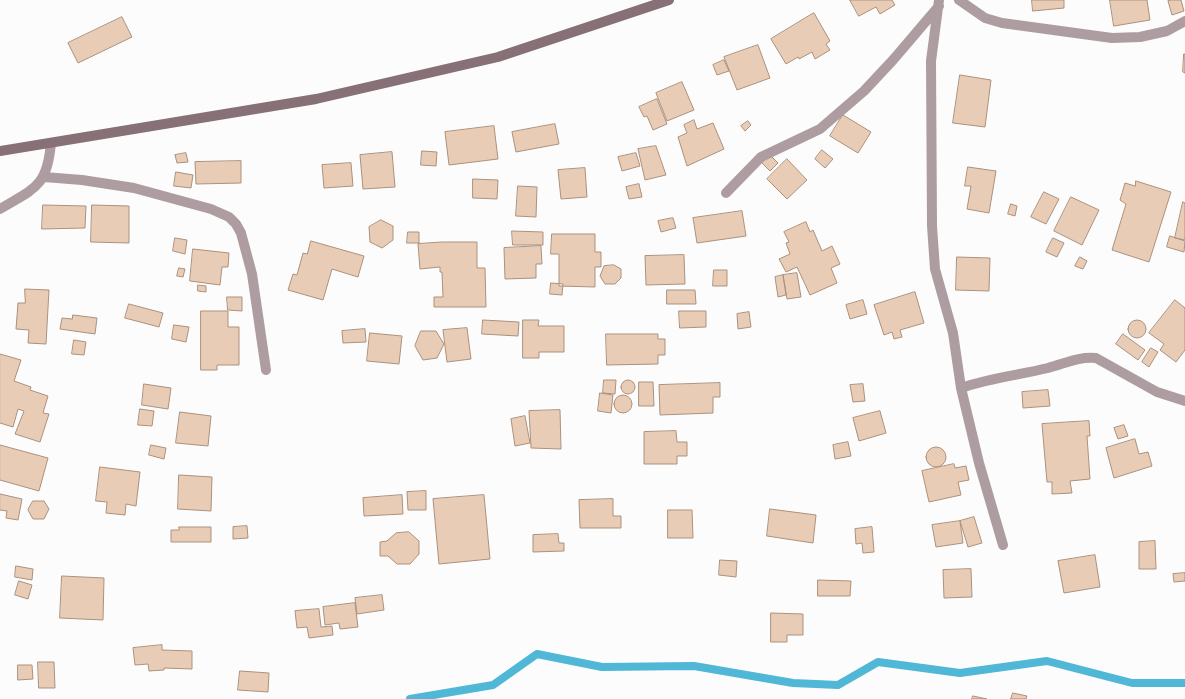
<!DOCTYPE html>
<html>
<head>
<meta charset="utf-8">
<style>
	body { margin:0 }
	canvas { display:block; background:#fcfcfc }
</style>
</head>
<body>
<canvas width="1185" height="699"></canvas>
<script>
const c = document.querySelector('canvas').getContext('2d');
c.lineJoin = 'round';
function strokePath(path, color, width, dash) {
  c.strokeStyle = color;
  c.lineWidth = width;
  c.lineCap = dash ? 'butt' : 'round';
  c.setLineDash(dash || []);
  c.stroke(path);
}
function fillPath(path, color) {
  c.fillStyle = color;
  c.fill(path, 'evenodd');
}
strokePath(new Path2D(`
	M 410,699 L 493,685 L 537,654 L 602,667 L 694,666 L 793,683 L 838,685 L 878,662 L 960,673 L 1047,661 L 1132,683 L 1185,683`), '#50b8d6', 8);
const building = new Path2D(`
	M 850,0 L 892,0 L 895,5 L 880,14 L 876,7 L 859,16 Z
	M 1032,0 L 1064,0 L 1064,8 L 1033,11 Z
	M 1110,0 L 1147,0 L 1150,20 L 1114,26 Z
	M 1172,0 L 1181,0 L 1184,11 L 1172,15 L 1168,1 Z
	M 814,13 L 830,41 L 826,44 L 830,50 L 815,59 L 812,52 L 799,59 L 798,57 L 786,64 L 771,39 Z
	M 122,17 L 132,37 L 78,63 L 68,43 Z
	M 758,45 L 770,78 L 737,90 L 724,57 Z
	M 1184,54 L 1185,54 L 1185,73 L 1183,72 Z
	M 724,60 L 729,71 L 717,75 L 713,65 Z
	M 960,75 L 991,80 L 985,127 L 953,123 Z
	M 682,82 L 694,110 L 667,121 L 656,93 Z
	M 657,99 L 667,124 L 653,130 L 647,116 L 644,117 L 639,107 Z
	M 843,115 L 871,132 L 858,153 L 830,136 Z
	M 694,120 L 697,129 L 713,123 L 724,149 L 687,166 L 678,137 L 687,133 L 684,125 Z
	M 748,121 L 751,125 L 745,131 L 741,126 Z
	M 555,124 L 559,144 L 516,152 L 512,132 Z
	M 494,126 L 498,159 L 449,165 L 445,132 Z
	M 656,146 L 666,175 L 645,180 L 638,149 Z
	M 822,150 L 833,159 L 825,168 L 815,159 Z
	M 422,151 L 437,152 L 436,166 L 421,165 Z
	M 392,152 L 395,187 L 363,189 L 360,155 Z
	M 186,153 L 188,162 L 177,163 L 175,155 Z
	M 636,153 L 640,166 L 622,171 L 618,157 Z
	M 770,155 L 778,163 L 770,171 L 762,163 Z
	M 787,159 L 807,180 L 787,199 L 767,179 Z
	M 241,161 L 241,183 L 196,184 L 195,162 Z
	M 351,163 L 353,186 L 324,188 L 322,165 Z
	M 968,167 L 996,171 L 989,213 L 967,209 L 971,186 L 965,186 Z
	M 585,168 L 587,197 L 561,199 L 558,170 Z
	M 176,172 L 193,175 L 191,188 L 174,186 Z
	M 473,179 L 498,180 L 497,199 L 473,198 Z
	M 1136,181 L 1171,192 L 1149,262 L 1112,250 L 1126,204 L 1120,200 L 1125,183 L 1135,186 Z
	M 639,184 L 642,197 L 629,199 L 626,187 Z
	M 518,186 L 537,187 L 536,217 L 516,216 Z
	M 1044,192 L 1059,199 L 1046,224 L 1031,217 Z
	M 1071,197 L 1099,210 L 1082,245 L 1054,231 Z
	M 1183,202 L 1185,203 L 1185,240 L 1175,238 Z
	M 1011,204 L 1017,206 L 1015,216 L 1008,214 Z
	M 43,205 L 86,206 L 85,228 L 42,229 Z
	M 92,205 L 129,206 L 129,243 L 91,242 Z
	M 742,211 L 746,236 L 697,243 L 693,218 Z
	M 673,218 L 676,228 L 661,232 L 658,221 Z
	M 381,220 L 393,226 L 393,240 L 382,248 L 370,242 L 369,227 Z
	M 806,222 L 810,232 L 813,230 L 822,251 L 832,246 L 840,264 L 831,268 L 837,283 L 810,295 L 797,267 L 786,272 L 779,259 L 790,254 L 786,243 L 789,242 L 784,232 Z
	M 512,231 L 543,232 L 543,245 L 513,245 Z
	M 408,232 L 419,232 L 419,243 L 407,243 Z
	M 552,234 L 595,234 L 595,252 L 601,252 L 601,267 L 595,267 L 595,287 L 559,286 L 559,254 L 551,254 Z
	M 1170,236 L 1185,241 L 1184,252 L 1167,247 Z
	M 175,238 L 187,240 L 185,254 L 173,251 Z
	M 1053,238 L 1064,243 L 1057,257 L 1046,252 Z
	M 311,241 L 364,256 L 358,277 L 332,269 L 323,300 L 288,290 L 293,274 L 297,275 L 303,253 L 307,254 Z
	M 442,242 L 477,242 L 477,268 L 485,268 L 486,307 L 434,307 L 434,297 L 443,297 L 442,272 L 440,272 L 440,267 L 420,269 L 418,244 Z
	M 541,246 L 542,264 L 536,264 L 536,278 L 505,279 L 504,248 Z
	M 193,249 L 229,253 L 228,267 L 222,267 L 220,285 L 190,281 Z
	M 684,255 L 685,284 L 646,285 L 645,256 Z
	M 957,257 L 990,258 L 989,291 L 956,290 Z
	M 1080,257 L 1087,261 L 1083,269 L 1075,266 Z
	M 614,265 L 621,269 L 621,278 L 615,284 L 605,284 L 600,276 L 604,266 Z
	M 179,268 L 185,269 L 183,277 L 177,276 Z
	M 714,270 L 727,270 L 727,286 L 713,286 Z
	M 797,273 L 801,297 L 787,299 L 783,275 Z
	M 783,275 L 786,295 L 778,297 L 775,277 Z
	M 551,283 L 563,284 L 562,295 L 550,294 Z
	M 198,285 L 206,286 L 206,292 L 198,291 Z
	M 25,289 L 49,290 L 46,344 L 28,343 L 29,330 L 16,329 L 18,303 L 25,303 Z
	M 667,290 L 695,290 L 696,304 L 667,304 Z
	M 915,292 L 924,323 L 900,330 L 902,337 L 894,339 L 892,332 L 884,335 L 874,305 Z
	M 227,297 L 242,297 L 242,311 L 228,310 Z
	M 863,300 L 867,314 L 850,319 L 846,305 Z
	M 1175,300 L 1185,308 L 1185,350 L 1176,362 L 1160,350 L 1164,344 L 1149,333 Z
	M 129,304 L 163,313 L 159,327 L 125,318 Z
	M 201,311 L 228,311 L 228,327 L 239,327 L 239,365 L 217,365 L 217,370 L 201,370 Z
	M 679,311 L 706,311 L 706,327 L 680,328 Z
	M 749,312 L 751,327 L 738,329 L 737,314 Z
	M 73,315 L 97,318 L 95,334 L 60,329 L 62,318 L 72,319 Z
	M1128 329a9 9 0 1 1 18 0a9 9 0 1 1-18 0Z
	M 483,320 L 519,322 L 518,336 L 482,334 Z
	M 523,320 L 539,320 L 538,326 L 564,326 L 564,352 L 539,352 L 539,358 L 523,358 Z
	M 174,325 L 189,327 L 186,342 L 172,339 Z
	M 467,328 L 471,359 L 447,362 L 443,330 Z
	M 365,329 L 366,342 L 343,343 L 342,331 Z
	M 421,331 L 436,331 L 444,344 L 437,358 L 423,360 L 415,346 Z
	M 370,333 L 402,336 L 399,364 L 367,361 Z
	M 606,334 L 658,334 L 658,339 L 665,339 L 665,355 L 658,355 L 658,364 L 607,365 Z
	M 1123,334 L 1145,350 L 1138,360 L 1116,344 Z
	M 74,340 L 86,342 L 84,355 L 72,354 Z
	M 1151,348 L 1158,352 L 1149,367 L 1142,362 Z
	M 0,354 L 21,360 L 14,381 L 31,387 L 30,390 L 48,396 L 43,413 L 49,414 L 40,442 L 15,434 L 24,411 L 18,409 L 13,427 L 0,423 Z
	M621 387a7 7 0 1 1 14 0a7 7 0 1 1-14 0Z
	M 604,380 L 616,380 L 615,394 L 603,393 Z
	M 639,382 L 653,382 L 654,406 L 639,406 Z
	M 720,383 L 720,397 L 713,397 L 713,413 L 660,415 L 659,385 Z
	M 144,384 L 171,388 L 168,409 L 142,405 Z
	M 863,384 L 865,401 L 853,402 L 850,385 Z
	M 1048,390 L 1050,406 L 1023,408 L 1022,392 Z
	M 600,393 L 613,395 L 611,413 L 598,411 Z
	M614 404a9 9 0 1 1 18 0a9 9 0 1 1-18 0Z
	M 140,409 L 154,411 L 152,426 L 138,425 Z
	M 560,410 L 561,449 L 531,448 L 529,411 Z
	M 880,411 L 886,433 L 859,441 L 853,418 Z
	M 180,412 L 211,416 L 208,446 L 176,443 Z
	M 525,416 L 530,443 L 515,446 L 511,419 Z
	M 1089,421 L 1090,436 L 1087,436 L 1090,479 L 1070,481 L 1072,493 L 1052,494 L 1052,482 L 1047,482 L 1042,424 Z
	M 1124,425 L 1128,436 L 1118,439 L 1114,428 Z
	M 676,431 L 677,442 L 687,442 L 687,456 L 677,456 L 677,464 L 644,464 L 644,432 Z
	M 1135,439 L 1139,454 L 1148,452 L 1152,466 L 1114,478 L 1106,448 Z
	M 848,442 L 851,456 L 835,459 L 833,445 Z
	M 0,445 L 48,458 L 39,491 L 0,480 Z
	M 151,445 L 166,448 L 164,459 L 149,455 Z
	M926 457a10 10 0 1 1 20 0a10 10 0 1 1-20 0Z
	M 954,464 L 955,468 L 966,466 L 969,480 L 958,482 L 961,495 L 929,502 L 922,471 Z
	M 100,467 L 140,472 L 136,506 L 126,504 L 125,515 L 106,513 L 107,502 L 96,501 Z
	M 179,475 L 212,477 L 211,511 L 178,509 Z
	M 426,491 L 426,510 L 408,510 L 407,492 Z
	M 0,494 L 22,499 L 18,520 L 6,518 L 7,511 L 0,510 Z
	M 402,495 L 403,514 L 364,516 L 363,498 Z
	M 484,495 L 490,559 L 439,564 L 433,499 Z
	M 613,499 L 613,516 L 621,516 L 621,528 L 580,528 L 579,500 Z
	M 33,501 L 44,501 L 49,509 L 44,519 L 33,519 L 28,510 Z
	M 770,509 L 816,515 L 813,543 L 767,536 Z
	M 668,510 L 692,510 L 693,538 L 668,538 Z
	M 974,517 L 982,543 L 968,547 L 960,521 Z
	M 960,521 L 963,543 L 936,547 L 932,525 Z
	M 247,526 L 248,538 L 233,539 L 233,527 Z
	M 179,527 L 211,527 L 211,542 L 171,542 L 171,530 L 179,530 Z
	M 872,527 L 874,552 L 863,553 L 862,543 L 856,544 L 855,529 Z
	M 409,532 L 419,541 L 419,554 L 410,564 L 397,564 L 388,556 L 380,556 L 380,542 L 387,541 L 396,533 Z
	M 558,534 L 559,543 L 564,543 L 564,551 L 533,552 L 533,535 Z
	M 1155,541 L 1156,569 L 1139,569 L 1139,542 Z
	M 1095,555 L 1100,587 L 1064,593 L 1058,561 Z
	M 720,560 L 737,561 L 736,577 L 719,575 Z
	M 16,566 L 33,569 L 32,580 L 15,577 Z
	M 971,569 L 972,597 L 944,598 L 943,570 Z
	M 1185,573 L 1185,581 L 1174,582 L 1173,574 Z
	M 62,576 L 104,578 L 103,620 L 60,618 Z
	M 818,580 L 851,581 L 850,596 L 818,596 Z
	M 19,581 L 32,585 L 28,599 L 15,595 Z
	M 382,595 L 384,610 L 357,614 L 355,598 Z
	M 355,603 L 358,627 L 340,629 L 339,623 L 325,625 L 323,607 Z
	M 319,609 L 321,627 L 332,626 L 333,635 L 309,638 L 307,627 L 297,628 L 295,611 Z
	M 771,613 L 803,614 L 803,635 L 787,635 L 787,642 L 771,642 Z
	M 162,645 L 162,650 L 192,651 L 192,669 L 164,668 L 164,670 L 149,671 L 148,664 L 135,665 L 133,648 Z
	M 38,662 L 54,662 L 55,688 L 39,688 Z
	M 18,665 L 32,665 L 33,679 L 18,680 Z
	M 240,671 L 269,673 L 268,692 L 238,690 Z
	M 1013,693 L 1027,696 L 1026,699 L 1011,699 Z
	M 973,696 L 987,699 L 972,699 Z`);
fillPath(building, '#e8ccb6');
strokePath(building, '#ac917c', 1);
strokePath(new Path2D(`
	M 939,0 L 931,61 L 932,226 L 935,269 L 953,333 L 961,388 L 979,463 L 1003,545
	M 959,0 L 985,18 L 1002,23 L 1112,38 L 1140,37 L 1167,31 L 1185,21
	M 44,177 L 82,180 L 134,188 L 211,209 L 229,217 L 236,224 L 241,233 L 252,274 L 266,370
	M 726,193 L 761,157 L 820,129 L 864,91 L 893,60 L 939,6
	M 0,209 C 35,188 47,187 51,143
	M 961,388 C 989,378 1019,375 1048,368 C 1064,364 1079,356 1096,358 L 1157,392 L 1185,401`), '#ad9da1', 10);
strokePath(new Path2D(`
	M 0,151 L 316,99 L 498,57 L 669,0`), '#877076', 10);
</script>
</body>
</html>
